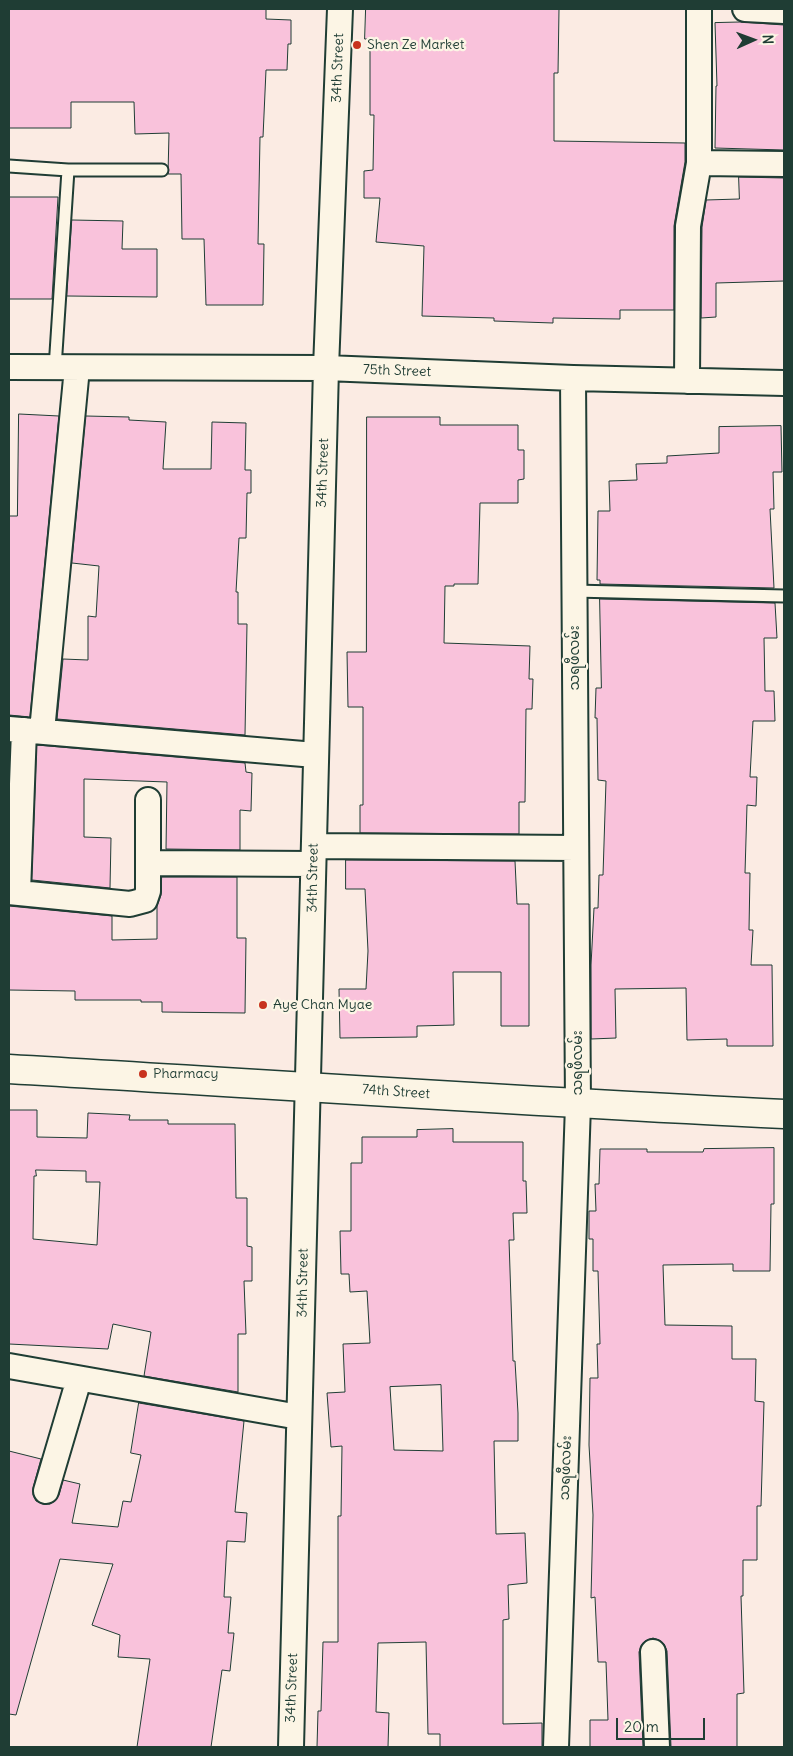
<!DOCTYPE html>
<html>
<head>
<meta charset="utf-8">
<style>
	body { margin:0 }
	#map { position:relative; width:793px; height:1756px; overflow:hidden; background:#fbebe3; font-family:Delius,sans-serif }
	canvas { display:block }
	.frame { position:absolute; inset:0; border:10px solid #1f3d34; pointer-events:none }
	.north { position:absolute; left:728px; top:15px; width:50px; height:50px; -webkit-text-stroke:4px #fcf5e5; paint-order:stroke; rotate:88deg; font-size:14px; font-weight:700; line-height:20px; text-align:center; color:#1f3d34 }
	.north::after { content:''; display:block; margin:auto; width:18px; height:22px; background:#1f3d34; clip-path:polygon(50% 0,100% 100%,50% 72%,0 100%) }
	.scale { position:absolute; left:616px; top:1718px; width:89px; height:22px; box-sizing:border-box; border:2px solid #1f3d34; border-top:0; padding-left:6px; font-size:15px; line-height:18px; white-space:nowrap; color:#1f3d34; -webkit-text-stroke:4px #fcf5e5; paint-order:stroke }
</style>
</head>
<body>
<div id="map">
<canvas width="793" height="1756"></canvas>
<div class="frame"></div>
<div class="north">N</div>
<div class="scale">20 m</div>
</div>
<script>
const c = document.querySelector('canvas').getContext('2d');
c.lineJoin = 'round';
function fillPath(path, color) {
  c.fillStyle = color;
  c.fill(path, 'evenodd');
}
function strokePath(path, color, width, dash) {
  c.strokeStyle = color;
  c.lineWidth = width;
  c.lineCap = dash ? 'butt' : 'round';
  c.setLineDash(dash || []);
  c.stroke(path);
}
function label(font, color, halo, rows, align = 'center') {
  c.font = font + ' Delius,"Noto Sans Myanmar",sans-serif';
  c.lineWidth = 4.5;
  c.setLineDash([]);
  c.textBaseline = 'middle';
  c.strokeStyle = halo;
  c.fillStyle = color;
  for (const [text, x, y, turn = 0] of rows) {
    c.save();
    c.translate(x, y);
    c.rotate((+turn || 0) * Math.PI / 180);
    c.textAlign = isNaN(turn) ? turn : align;
    if (halo) c.strokeText(text, 0, 0);
    c.fillText(text, 0, 0);
    c.restore();
  }
}
const building = new Path2D(`
	M 9,9 L 266,9 L 266,19 L 291,20 L 291,44 L 288,44 L 287,70 L 266,70 L 263,137 L 260,137 L 258,244 L 264,244 L 263,305 L 206,305 L 204,239 L 182,239 L 181,174 L 168,174 L 169,133 L 135,134 L 134,102 L 71,102 L 71,128 L 9,128 Z
	M 366,9 L 559,9 L 558,73 L 554,73 L 554,141 L 685,143 L 685,162 L 674,226 L 674,310 L 620,310 L 620,319 L 553,318 L 553,323 L 494,321 L 494,318 L 422,316 L 424,246 L 376,242 L 380,198 L 364,198 L 364,171 L 373,170 L 374,115 L 370,115 L 370,39 L 365,39 Z
	M 741,22 L 784,25 L 784,150 L 715,148 L 716,86 L 717,86 L 715,23 Z
	M 739,177 L 784,178 L 784,281 L 716,283 L 716,317 L 701,318 L 702,227 L 706,200 L 739,199 Z
	M 9,197 L 58,197 L 52,299 L 9,299 Z
	M 72,220 L 123,221 L 122,249 L 157,249 L 157,297 L 67,296 Z
	M 19,414 L 59,416 L 30,717 L 9,715 L 9,516 L 17,516 Z
	M 86,416 L 129,417 L 129,420 L 166,422 L 163,469 L 211,469 L 212,422 L 246,423 L 245,470 L 251,470 L 251,493 L 247,493 L 246,538 L 239,538 L 236,592 L 238,592 L 238,624 L 247,624 L 245,735 L 57,719 L 63,659 L 88,660 L 88,616 L 96,617 L 99,566 L 72,563 Z
	M 367,417 L 440,417 L 440,425 L 518,425 L 518,450 L 524,450 L 524,479 L 518,480 L 518,503 L 480,503 L 478,584 L 454,584 L 454,586 L 445,586 L 444,643 L 530,646 L 529,679 L 533,679 L 532,709 L 526,709 L 525,802 L 519,802 L 519,834 L 360,833 L 360,805 L 363,805 L 363,707 L 348,707 L 347,652 L 366,652 Z
	M 781,426 L 782,472 L 773,472 L 774,509 L 770,509 L 774,588 L 600,584 L 600,580 L 597,580 L 598,511 L 610,511 L 609,481 L 637,480 L 636,464 L 667,463 L 667,456 L 719,453 L 719,427 Z
	M 600,599 L 775,603 L 777,638 L 764,638 L 765,691 L 774,691 L 775,721 L 753,721 L 750,777 L 757,777 L 756,806 L 747,805 L 745,873 L 750,873 L 749,930 L 753,930 L 751,965 L 772,965 L 773,1046 L 727,1046 L 727,1039 L 687,1040 L 686,988 L 615,989 L 616,1038 L 591,1039 L 591,965 L 594,908 L 598,908 L 599,875 L 603,875 L 606,781 L 598,780 L 597,718 L 595,718 L 596,688 L 601,688 Z
	M 37,745 L 245,763 L 246,772 L 252,773 L 251,811 L 240,810 L 240,850 L 166,849 L 167,782 L 84,779 L 84,837 L 111,838 L 110,888 L 32,880 Z
	M 346,860 L 515,861 L 517,904 L 529,904 L 529,1026 L 501,1026 L 501,972 L 453,972 L 454,1025 L 417,1026 L 417,1037 L 340,1038 L 339,989 L 366,989 L 368,951 L 365,889 L 346,889 Z
	M 162,877 L 237,877 L 237,938 L 246,938 L 245,1013 L 162,1012 L 162,1002 L 141,1002 L 141,1000 L 75,1000 L 75,991 L 9,990 L 9,906 L 112,916 L 112,940 L 157,939 L 157,906 L 161,895 Z
	M 9,1110 L 37,1110 L 37,1137 L 87,1138 L 88,1113 L 130,1115 L 129,1120 L 168,1120 L 168,1124 L 235,1124 L 236,1198 L 247,1198 L 247,1246 L 252,1247 L 252,1281 L 244,1281 L 246,1334 L 238,1334 L 238,1392 L 144,1376 L 151,1332 L 113,1324 L 108,1349 L 9,1344 ZM 36,1170 L 86,1171 L 86,1182 L 100,1182 L 97,1245 L 33,1239 L 34,1176 L 36,1176 Z
	M 453,1129 L 453,1142 L 523,1142 L 523,1181 L 526,1181 L 527,1213 L 513,1213 L 514,1240 L 509,1240 L 513,1361 L 515,1361 L 518,1413 L 518,1441 L 494,1441 L 496,1534 L 525,1533 L 527,1583 L 508,1585 L 509,1619 L 503,1620 L 503,1724 L 542,1723 L 542,1747 L 440,1747 L 440,1734 L 428,1734 L 426,1642 L 378,1643 L 376,1712 L 389,1713 L 388,1747 L 317,1747 L 318,1711 L 321,1711 L 323,1642 L 338,1642 L 338,1516 L 341,1516 L 342,1446 L 331,1447 L 327,1393 L 345,1392 L 343,1344 L 370,1343 L 367,1291 L 350,1292 L 349,1274 L 341,1274 L 340,1231 L 351,1231 L 351,1163 L 362,1163 L 362,1137 L 417,1137 L 417,1130 ZM 441,1385 L 443,1451 L 394,1450 L 390,1387 Z
	M 774,1148 L 774,1204 L 771,1204 L 770,1271 L 733,1271 L 733,1264 L 663,1265 L 665,1325 L 732,1326 L 732,1359 L 756,1359 L 755,1401 L 764,1402 L 761,1506 L 757,1506 L 757,1560 L 743,1560 L 743,1596 L 741,1596 L 744,1693 L 737,1694 L 737,1747 L 671,1747 L 667,1651 L 664,1644 L 659,1640 L 653,1638 L 645,1641 L 641,1646 L 639,1652 L 643,1747 L 590,1747 L 590,1720 L 608,1720 L 606,1662 L 598,1662 L 595,1597 L 591,1598 L 593,1515 L 589,1445 L 590,1378 L 598,1378 L 597,1344 L 600,1344 L 598,1271 L 593,1271 L 593,1239 L 589,1239 L 589,1211 L 596,1211 L 595,1184 L 599,1184 L 600,1149 L 647,1149 L 647,1152 L 703,1152 L 704,1149 Z
	M 139,1403 L 244,1421 L 235,1512 L 247,1513 L 245,1542 L 227,1541 L 224,1597 L 231,1597 L 228,1633 L 234,1633 L 230,1671 L 222,1670 L 211,1747 L 137,1747 L 150,1659 L 118,1657 L 120,1635 L 92,1625 L 113,1564 L 60,1559 L 16,1715 L 9,1714 L 9,1451 L 41,1459 L 33,1488 L 33,1495 L 36,1501 L 43,1504 L 50,1504 L 55,1501 L 59,1495 L 63,1480 L 80,1484 L 72,1523 L 118,1527 L 123,1501 L 131,1502 L 141,1455 L 131,1453 Z`);
fillPath(building, '#f9c2db');
strokePath(building, '#1f3d34', 1);
const service = new Path2D(`
	M 9,166 L 68,170
	M 55,368 L 68,170 L 162,170
	M 574,591 L 784,596`);
const minor = new Path2D(`
	M 745,9 L 784,11
	M 699,163 L 784,164
	M 9,367 L 326,368 L 573,378 L 784,383
	M 687,381 L 688,226 L 699,163 L 699,9
	M 9,729 L 315,755
	M 42,731 L 77,368
	M 314,846 L 576,848
	M 148,863 L 313,864
	M 9,892 L 130,904 L 145,900 L 148,891 L 148,800
	M 18,892 L 24,730
	M 9,1366 L 299,1417
	M 46,1491 L 79,1379
	M 653,1652 L 657,1747
	M 291,1747 L 326,368 L 340,9
	M 556,1747 L 578,1105 L 573,378`);
const tertiary = new Path2D(`
	M 9,1069 C 267,1084 526,1102 784,1114`);
strokePath(service, '#1f3d34', 15);
strokePath(minor, '#1f3d34', 28);
strokePath(tertiary, '#1f3d34', 31);
strokePath(service, '#fcf5e5', 11);
strokePath(minor, '#fcf5e5', 24);
strokePath(tertiary, '#fcf5e5', 28);
for (const [x, y, r, color] of [
	[357,45,5,"#c8321e"],
	[263,1005,5,"#c8321e"],
	[143,1074,5,"#c8321e"]
]) {
  const dot = new Path2D();
  dot.arc(x, y, r, 0, 2 * Math.PI);
  c.fillStyle = color;
  c.fill(dot);
  strokePath(dot, '#fcf5e5', 2);
}
label('14px', '#1f3d34', '#fcf5e5', [
	["Shen Ze Market",367,45],
	["Aye Chan Myae",273,1005],
	["Pharmacy",153,1074]
], 'left');
label('14px', '#1f3d34', '#fcf5e5', [
	["34th Street",338,68,-88],
	["75th Street",397,371,2],
	["34th Street",323,473,-88],
	["သရဖီလမ်း",575,658,-90],
	["34th Street",313,878,-89],
	["သရဖီလမ်း",578,1063,-90],
	["74th Street",396,1092,4],
	["34th Street",303,1283,-89],
	["သရဖီလမ်း",566,1468,-88],
	["34th Street",292,1688,-88]
]);
</script>
</body>
</html>
